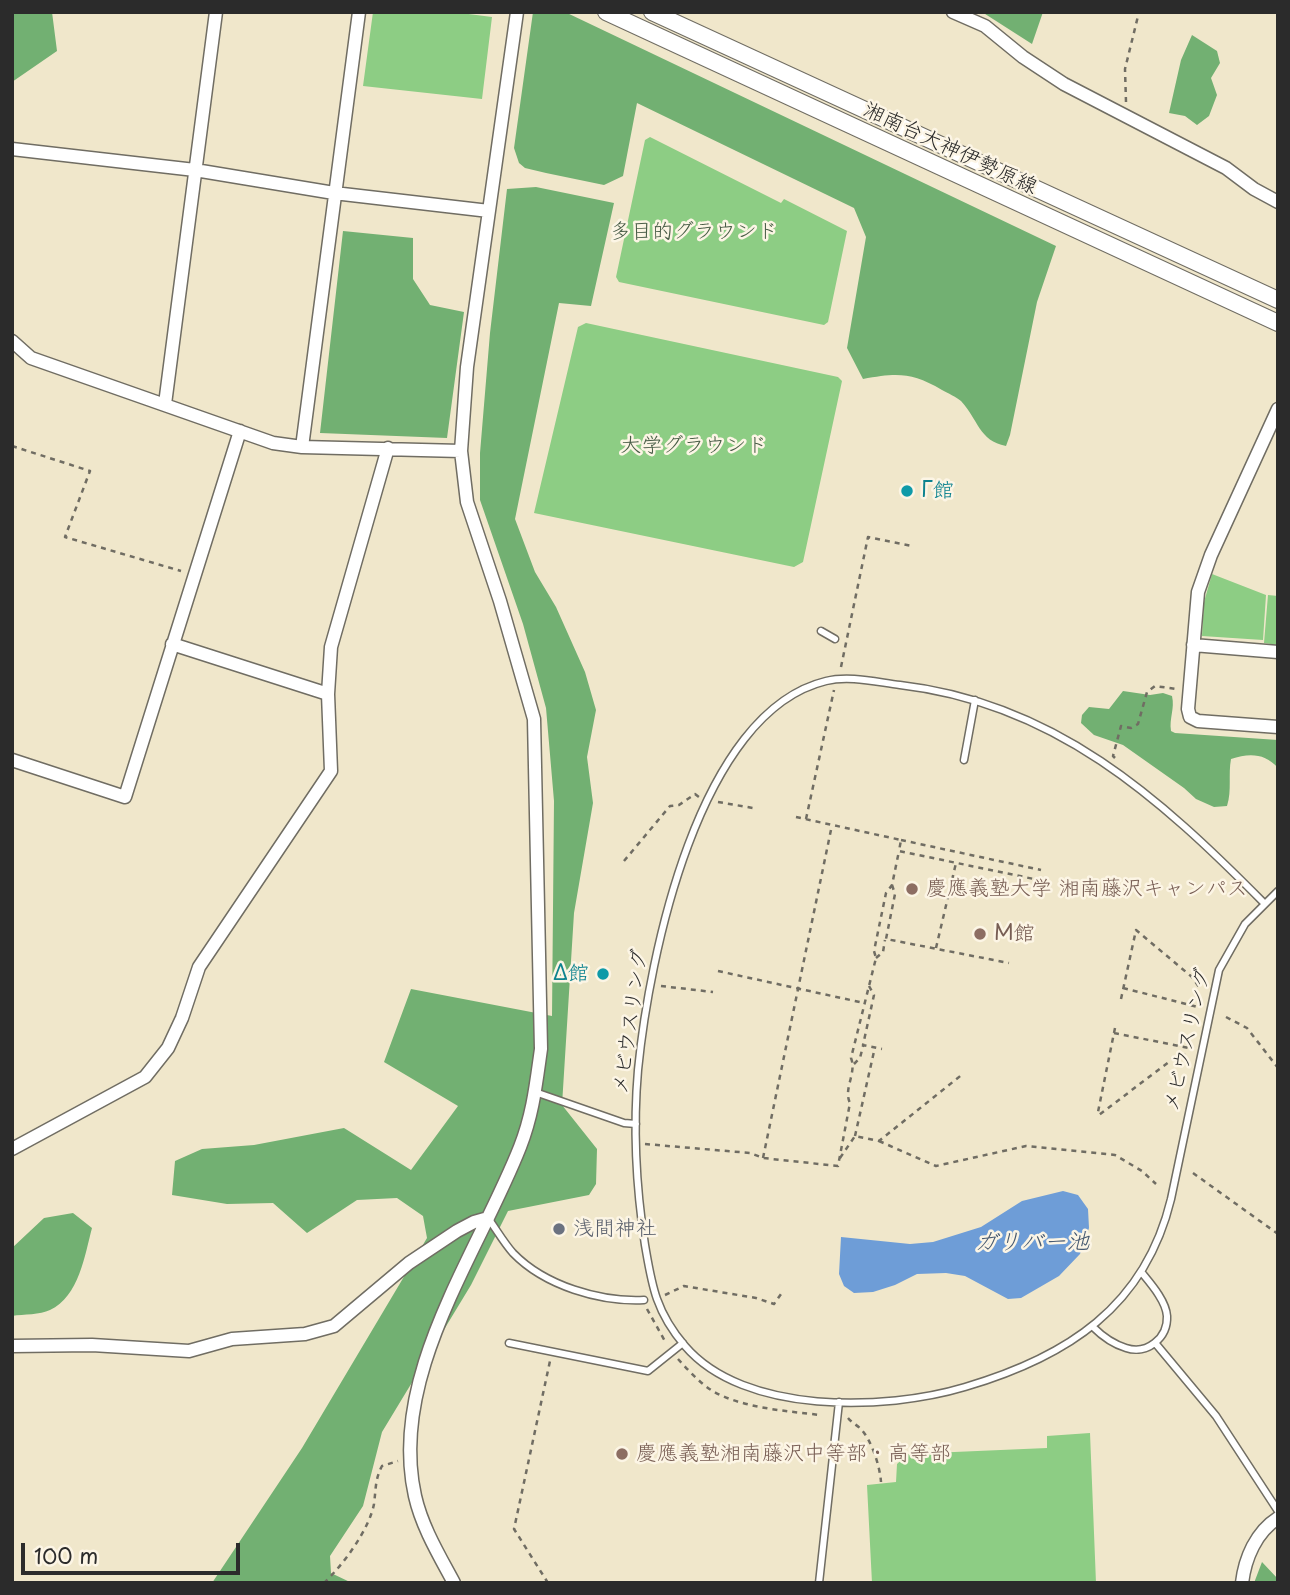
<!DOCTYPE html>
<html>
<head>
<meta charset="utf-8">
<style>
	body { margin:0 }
	#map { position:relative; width:1290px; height:1595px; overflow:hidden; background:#f0e7cb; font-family:"Playpen Sans",sans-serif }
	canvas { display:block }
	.frame { position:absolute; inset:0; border:14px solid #2b2b2b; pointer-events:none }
	.scale { position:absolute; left:21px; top:1543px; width:219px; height:32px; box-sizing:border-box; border:4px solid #2b2b2b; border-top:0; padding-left:9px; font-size:21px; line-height:24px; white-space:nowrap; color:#2b2b2b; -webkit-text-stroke:5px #fcf5e5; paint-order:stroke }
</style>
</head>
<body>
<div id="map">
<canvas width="1290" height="1595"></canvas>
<div class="frame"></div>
<div class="scale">100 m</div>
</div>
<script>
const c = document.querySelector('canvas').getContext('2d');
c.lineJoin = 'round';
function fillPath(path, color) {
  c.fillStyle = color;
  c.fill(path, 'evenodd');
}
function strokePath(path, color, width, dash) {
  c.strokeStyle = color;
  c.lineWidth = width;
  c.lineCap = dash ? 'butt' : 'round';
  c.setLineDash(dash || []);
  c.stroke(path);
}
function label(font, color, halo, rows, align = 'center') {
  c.font = font + ' "Playpen Sans","Klee One",sans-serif';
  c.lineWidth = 5;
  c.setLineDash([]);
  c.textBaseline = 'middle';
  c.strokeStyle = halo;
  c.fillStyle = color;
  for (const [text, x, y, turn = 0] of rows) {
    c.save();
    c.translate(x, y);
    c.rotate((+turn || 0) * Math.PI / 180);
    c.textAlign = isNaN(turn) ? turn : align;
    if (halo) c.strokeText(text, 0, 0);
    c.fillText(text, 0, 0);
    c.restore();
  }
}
fillPath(new Path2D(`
	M 373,12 L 453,12 L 492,17 L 482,99 L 363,86 Z
	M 650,137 L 781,203 L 784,199 L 847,231 L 828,322 L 824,325 L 619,282 L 616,277 L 645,140 Z
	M 586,323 L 838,377 L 842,381 L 803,562 L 794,567 L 534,513 L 578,327 Z
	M 1212,574 L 1266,595 L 1263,640 L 1202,636 L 1204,602 Z
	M 1268,595 L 1278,596 L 1278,645 L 1264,643 Z
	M 1090,1433 L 1096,1583 L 872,1583 L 867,1485 L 896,1482 L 897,1464 L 908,1454 L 1047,1448 L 1047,1436 Z`), '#8dcd84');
fillPath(new Path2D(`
	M 12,12 L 52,12 L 57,51 L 12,82 Z
	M 533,12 L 565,12 L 1056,246 L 1037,302 L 1010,435 L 1006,446 C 979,441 978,419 961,401 C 956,397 948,393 942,390 C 911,372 897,373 863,379 L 847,348 L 866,237 L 854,208 L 637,103 L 623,176 L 604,185 L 546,173 L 525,168 L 519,163 L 514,148 Z
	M 982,12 L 1043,12 L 1032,44 Z
	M 1192,35 L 1217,51 L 1220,63 L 1211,78 L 1217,95 L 1209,116 L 1197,125 L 1185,116 L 1169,113 L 1181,60 Z
	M 536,187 L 614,203 L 591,306 L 559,303 L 515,519 L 535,572 L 556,607 L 585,672 L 596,710 L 587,757 L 593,803 L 574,913 L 562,1105 L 597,1149 L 596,1184 L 589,1195 L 508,1211 L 471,1285 L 382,1432 L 363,1506 L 330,1556 L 331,1573 L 352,1583 L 212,1583 L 302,1448 L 427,1238 L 423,1216 L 397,1198 L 357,1200 L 307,1233 L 273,1203 L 227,1204 L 172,1195 L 175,1161 L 202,1149 L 254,1145 L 344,1128 L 411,1170 L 458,1106 L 384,1062 L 411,989 L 552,1016 L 554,801 L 546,708 L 523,624 L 480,500 L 480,453 L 490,333 L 507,189 Z
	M 343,231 L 413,238 L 413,279 L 430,305 L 464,312 L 447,438 L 320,433 Z
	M 1123,691 L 1150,695 L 1163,693 L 1172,696 C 1175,709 1169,718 1171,731 L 1175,733 L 1278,740 L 1278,768 C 1265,753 1249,753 1231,759 C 1228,775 1232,790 1227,806 L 1214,807 L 1196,799 L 1184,788 L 1123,745 L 1094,735 L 1081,723 L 1082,715 L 1089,707 L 1109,709 Z
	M 73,1213 L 92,1228 C 85,1254 79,1297 50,1310 C 40,1315 24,1314 12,1316 L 12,1248 L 44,1218 Z
	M 1262,1562 L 1278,1579 L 1278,1583 L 1254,1583 Z`), '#72b072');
fillPath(new Path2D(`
	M 1063,1191 L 1078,1195 L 1088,1209 L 1089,1228 L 1080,1254 L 1059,1276 L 1021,1298 L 1008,1299 L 965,1276 L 946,1273 L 917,1274 L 895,1285 L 873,1292 L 854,1293 L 844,1286 L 839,1274 L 841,1237 L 910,1244 L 933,1242 L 981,1227 L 1022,1201 Z`), '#6e9dd7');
const service = new Path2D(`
	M 821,631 L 835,639
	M 964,760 L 975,700
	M 1264,903 C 1159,797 1055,703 900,685 C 876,682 849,675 826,681 C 698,712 649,958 638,1070 C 633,1128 636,1187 645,1245 C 648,1262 651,1282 657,1299 C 663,1316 673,1332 685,1346 C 744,1415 885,1411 965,1387 C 1067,1357 1145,1307 1171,1199 L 1219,970 L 1245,924 L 1278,891
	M 535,1092 L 624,1123 L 636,1124
	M 488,1218 C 496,1229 504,1243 513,1253 C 545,1286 600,1302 644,1300
	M 1093,1327 C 1102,1336 1113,1344 1126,1348 C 1147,1355 1168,1338 1167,1316 C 1166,1301 1151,1284 1142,1273
	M 509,1343 L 648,1371 L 683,1343
	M 1156,1344 L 1216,1416 L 1278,1511
	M 819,1583 L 839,1402`);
const minor = new Path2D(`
	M 953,12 L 985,26 L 1023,57 L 1064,84 L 1226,168 L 1254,189 L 1278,202
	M 12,149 L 195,170 L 334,193 L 489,211
	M 12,341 L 31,358 L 273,443 L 302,447 L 461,451
	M 165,404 L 216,12
	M 1278,409 L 1211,555 L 1198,592 L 1188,709 L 1190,717 L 1198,721 L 1278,727
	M 302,447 L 359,12
	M 172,644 L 328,694
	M 1193,645 L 1278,652
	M 12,760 L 125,797 L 240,431
	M 12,1149 L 145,1077 L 168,1048 L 182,1018 L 199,967 L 331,771 L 328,694 L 331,647 L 388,448
	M 12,1346 L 92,1345 L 189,1351 L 232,1339 L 305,1334 L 334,1326 L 409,1263 L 457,1231 L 474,1222 L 488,1218
	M 454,1583 C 439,1555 422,1527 415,1496 C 388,1376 478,1254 520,1147 C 533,1114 536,1084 541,1049 L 534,719 L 500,601 L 467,502 L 461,451 L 467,367 L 517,12
	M 1242,1583 C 1245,1558 1256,1532 1278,1518`);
const tertiary = new Path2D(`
	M 606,12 L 1278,323
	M 652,12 L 1278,300`);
strokePath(service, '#706d63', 9);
strokePath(minor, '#706d63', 15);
strokePath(tertiary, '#706d63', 18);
strokePath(new Path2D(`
	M 1126,102 L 1125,69 L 1139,12
	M 12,446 L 90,471 L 65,537 L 181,571
	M 841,667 L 868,537 L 912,546
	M 1115,758 L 1113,756 L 1121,726 L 1131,728 L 1138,724 L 1147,692 L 1155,686 L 1176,689
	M 718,802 L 753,808
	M 796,817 L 901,840 L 899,851
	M 806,819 L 834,690
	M 901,840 L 1041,870
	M 624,861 L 670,806 L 679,805 L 695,794 L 699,797
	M 892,885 L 895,894 L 886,939 L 1009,963
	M 936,948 L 956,863
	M 876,958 L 883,952 L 885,940
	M 718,971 L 864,1003
	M 661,986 L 713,992
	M 869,986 L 874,995 L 863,1045 L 882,1049
	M 1123,988 L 1198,1007
	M 1121,999 L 1136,930 L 1192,977 L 1201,990
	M 1226,1017 L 1247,1028 L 1278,1068
	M 1115,1028 L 1098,1112 L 1099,1115 L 1174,1058 L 1187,1054
	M 1114,1033 L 1189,1048
	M 854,1064 L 860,1058 L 863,1046
	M 855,1136 L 875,1047
	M 879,1141 L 936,1166 L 1026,1146 L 1115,1155 L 1142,1171 L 1156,1184
	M 645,1144 L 750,1153 L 763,1158 L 838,1166 L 850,1103 C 843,1089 857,1073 851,1058 L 876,958 L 874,951 L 886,893 L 892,885 L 899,851 L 1034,879
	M 763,1158 L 832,825
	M 840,1158 L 855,1136 L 879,1141 L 964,1073
	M 1193,1173 L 1278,1234
	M 665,1295 L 684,1286 L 756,1298 L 774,1304 L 781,1294
	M 647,1309 L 666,1343
	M 678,1359 C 688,1370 699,1382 711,1390 C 740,1408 787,1411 820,1415
	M 848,1418 C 852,1423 857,1425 861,1429 C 872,1441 880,1467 881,1482
	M 324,1583 C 343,1565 369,1530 374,1504 C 376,1489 375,1479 382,1466 L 398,1461
	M 548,1583 L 514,1529 L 550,1361`), '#706d63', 2.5, [5, 5]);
strokePath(service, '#fff', 6);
strokePath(minor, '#fff', 12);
strokePath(tertiary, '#fff', 16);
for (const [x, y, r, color] of [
	[907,491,7,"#0f9aa8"],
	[912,889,7,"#8d6e63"],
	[980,934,7,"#8d6e63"],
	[603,974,7,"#0f9aa8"],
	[559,1229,7,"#6b7280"],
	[622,1454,7,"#8d6e63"]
]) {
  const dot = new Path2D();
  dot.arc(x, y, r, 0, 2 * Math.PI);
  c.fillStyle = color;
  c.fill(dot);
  strokePath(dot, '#fcf5e5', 2.5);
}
label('21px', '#2b2b2b', '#fcf5e5', [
	["湘南台大神伊勢原線",950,149,25],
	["メビウスリング",631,1022,-82],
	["メビウスリング",1188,1040,-77]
]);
label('21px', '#485c46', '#fcf5e5', [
	["多目的グラウンド",694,232],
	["大学グラウンド",694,446]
]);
label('21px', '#0d838f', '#fcf5e5', [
	["Γ館",921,491],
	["Δ館",589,974,"right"]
], 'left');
label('21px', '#785e54', '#fcf5e5', [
	["慶應義塾大学 湘南藤沢キャンパス",926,889],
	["Μ館",994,934],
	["慶應義塾湘南藤沢中等部・高等部",636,1454]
], 'left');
label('21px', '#5b616d', '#fcf5e5', [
	["浅間神社",573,1229]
], 'left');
label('italic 23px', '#465970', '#fcf5e5', [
	["ガリバー池",1032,1243]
]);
</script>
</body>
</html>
